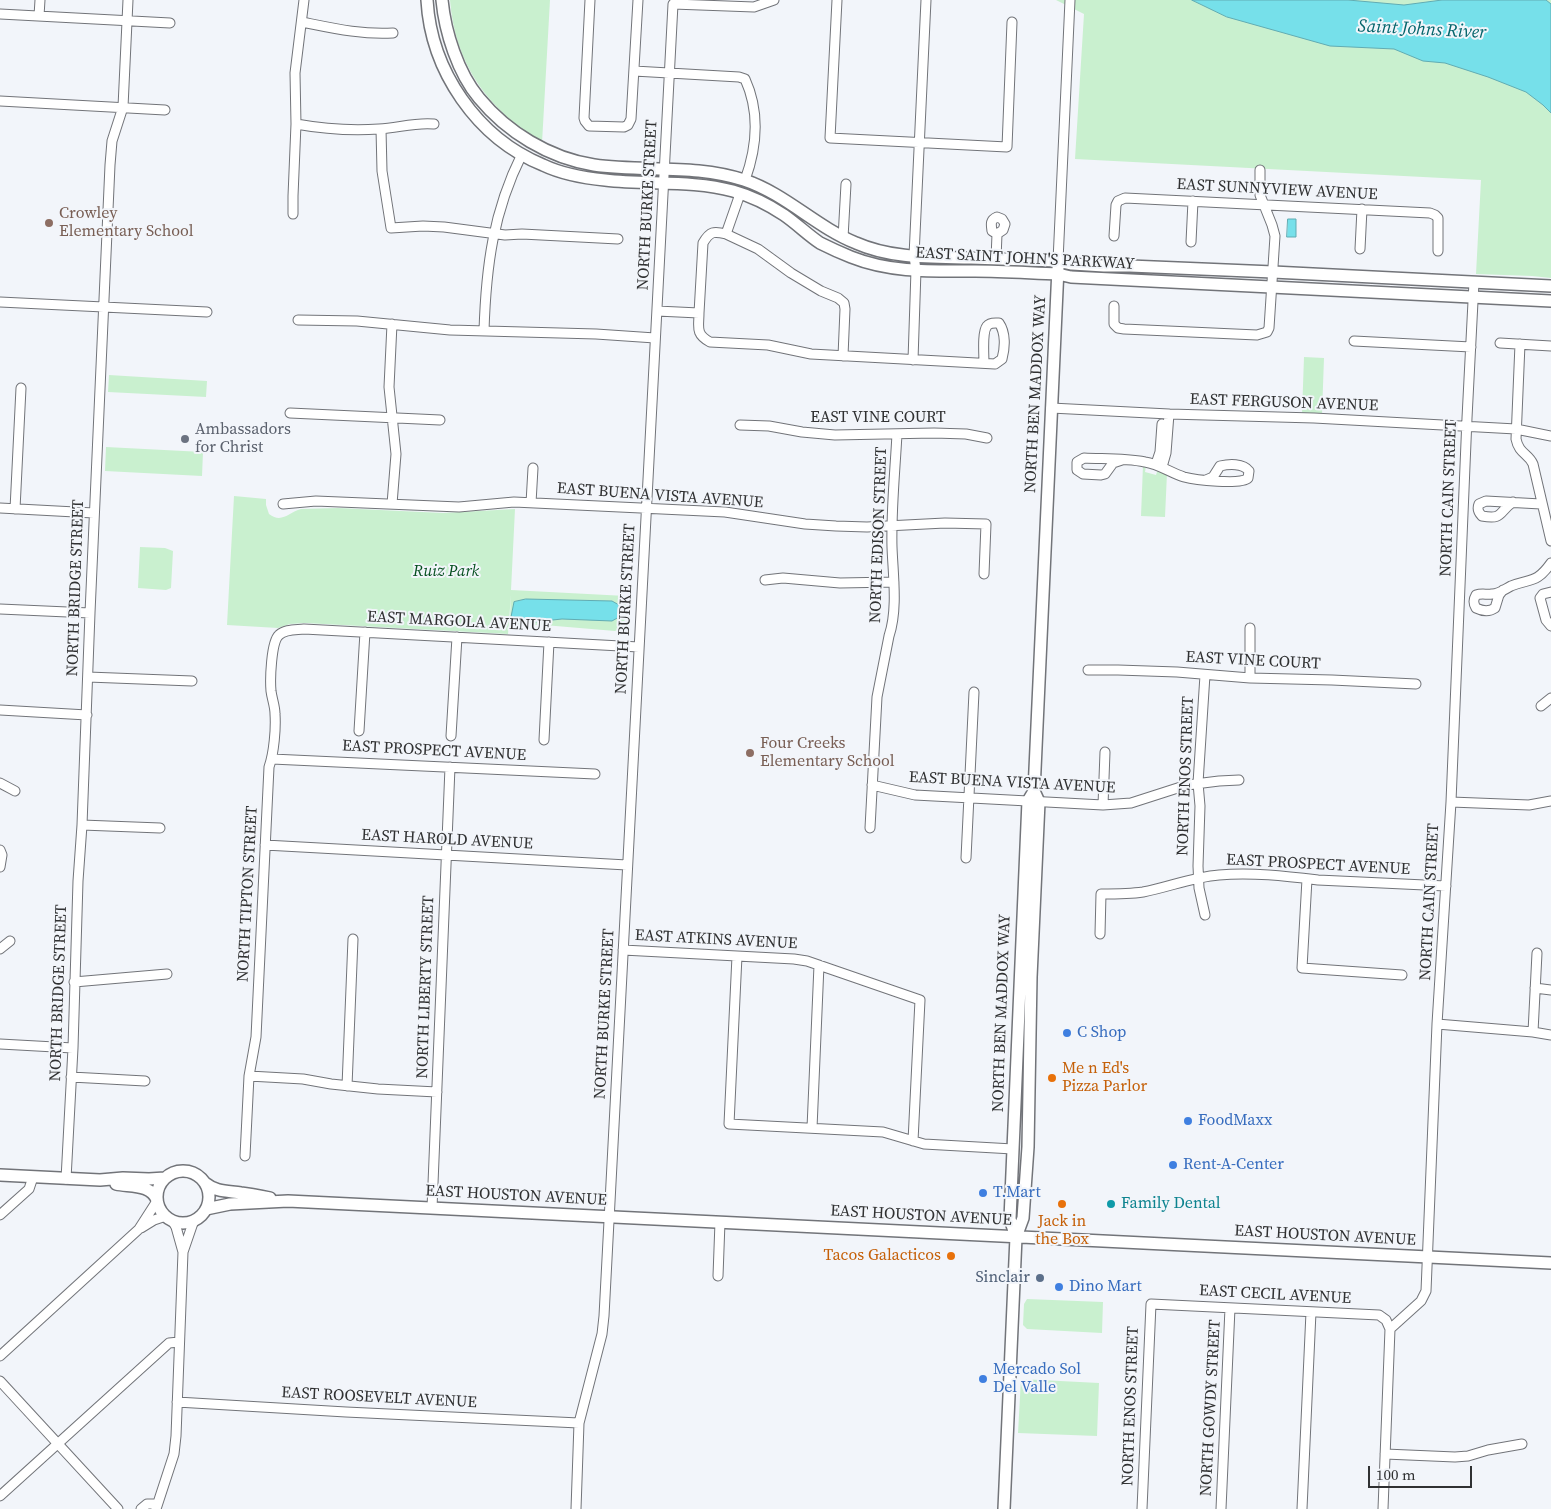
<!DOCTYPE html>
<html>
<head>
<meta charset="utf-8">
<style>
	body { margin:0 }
	#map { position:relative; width:1551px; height:1509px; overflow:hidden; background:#f2f5fa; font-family:"Source Serif 4",serif }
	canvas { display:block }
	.scale { position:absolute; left:1368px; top:1466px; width:104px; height:22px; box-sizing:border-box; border:2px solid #303132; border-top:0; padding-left:6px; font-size:15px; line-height:18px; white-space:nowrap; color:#303132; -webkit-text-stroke:4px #f2f5fa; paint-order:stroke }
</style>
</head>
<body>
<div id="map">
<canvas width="1551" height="1509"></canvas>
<div class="scale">100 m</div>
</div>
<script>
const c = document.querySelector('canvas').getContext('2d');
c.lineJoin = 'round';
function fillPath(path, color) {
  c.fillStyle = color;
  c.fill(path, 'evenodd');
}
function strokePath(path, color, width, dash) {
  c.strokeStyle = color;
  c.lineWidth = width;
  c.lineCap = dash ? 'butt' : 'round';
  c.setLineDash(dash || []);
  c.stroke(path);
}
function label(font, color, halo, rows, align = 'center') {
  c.font = font + ' "Source Serif 4",serif';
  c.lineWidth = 4;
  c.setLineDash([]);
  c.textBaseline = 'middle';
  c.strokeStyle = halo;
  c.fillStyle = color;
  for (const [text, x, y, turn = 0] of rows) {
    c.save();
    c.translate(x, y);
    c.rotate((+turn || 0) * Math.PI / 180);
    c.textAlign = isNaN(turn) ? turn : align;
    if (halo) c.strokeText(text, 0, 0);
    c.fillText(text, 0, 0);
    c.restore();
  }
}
fillPath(new Path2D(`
	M 450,0 L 550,0 L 542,143 C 488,109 455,65 450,0 Z
	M 1056,0 L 1551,0 L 1551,278 L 1532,276 L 1476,274 L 1481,180 L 1075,159 L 1084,14 Z
	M 1304,357 L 1324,358 L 1322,414 L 1302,414 Z
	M 109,375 L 207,381 L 206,397 L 108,392 Z
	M 106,447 L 203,452 L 202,476 L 105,471 Z
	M 1143,465 L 1146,466 L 1145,472 L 1156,475 L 1158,469 L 1167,473 L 1165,517 L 1141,516 Z
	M 234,496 L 266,499 L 266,505 L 269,514 C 282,524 289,512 301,509 L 338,508 L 443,513 L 515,509 L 511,590 L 626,596 C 625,609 629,626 615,631 L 544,625 L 513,625 L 511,623 L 510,619 L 511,595 L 508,634 L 305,623 L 290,624 L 278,628 L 227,625 Z
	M 140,547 L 165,548 L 173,551 L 171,588 L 166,590 L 138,588 Z
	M 1027,1299 L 1103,1302 L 1102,1333 L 1027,1329 L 1023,1325 L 1024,1304 Z
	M 1021,1379 L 1099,1383 L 1097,1436 L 1018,1433 Z`), '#c9f0cf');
const water = new Path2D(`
	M 1192,0 L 1348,0 L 1404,5 L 1442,0 L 1546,0 L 1551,4 L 1551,113 L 1543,105 L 1526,92 L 1488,77 L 1445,63 L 1423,61 L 1394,49 L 1330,46 L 1227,17 Z
	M 1288,219 L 1296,219 L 1296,237 L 1287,237 Z
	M 526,599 L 612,601 L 619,605 L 621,610 L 619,617 L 612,621 L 562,619 L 524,623 L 513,621 L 511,617 L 514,602 Z`);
fillPath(water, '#76e0ea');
strokePath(water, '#61acb3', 1);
const minor = new Path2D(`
	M 590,0 L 584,118 L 585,121 L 589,126 L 624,127 L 628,125 L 631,119 L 638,0
	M 837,0 L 830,138 L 1007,147 L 1012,22
	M 0,14 L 170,23
	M 39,16 L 40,0
	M 302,22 C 332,28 362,35 393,33
	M 634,71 L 739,77 L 745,79 C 760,112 757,147 745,180
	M 0,101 L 165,110
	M 296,124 C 324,129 351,131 379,129 C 398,128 415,122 434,124
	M 381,129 L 382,171 L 391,228 L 423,226 L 444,227 L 505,235 L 522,234 L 618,239
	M 293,214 L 293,196 L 296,124 L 295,73 L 304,0
	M 726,234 L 758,249 L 791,273 L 821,291 L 838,298 L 844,303 L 845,309 L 843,356
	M 1114,236 L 1116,205 L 1118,201 L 1125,198 L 1430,213 L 1435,215 L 1438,218 L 1438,251
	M 843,238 L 846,184
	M 1191,242 L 1193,201
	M 1360,249 L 1362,209
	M 996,259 L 997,234 L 1003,230 L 1005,224 L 1002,219 L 997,217 C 990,220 991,224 992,231 L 997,234
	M 1058,261 L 1070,0
	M 0,302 L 207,312
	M 1114,306 L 1114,324 L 1118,328 L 1124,329 L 1257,335 L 1267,332 L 1269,328 L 1275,236 L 1272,225 L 1260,195 L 1260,170
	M 657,311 L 699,313 C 699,327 695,334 710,342 L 768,345 L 811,354 L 995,364 L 1002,359 C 1005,348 1006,333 999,323 C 995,323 990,322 987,326 C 982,332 984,355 984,363
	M 699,313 L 703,243 C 710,231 714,231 726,234 L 740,194
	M 298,320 L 357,321 L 450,330 L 596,334 L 655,338
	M 484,331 C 486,267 493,212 522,154
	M 1354,341 L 1471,347
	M 1500,343 L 1551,346
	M 1520,344 L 1516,439 C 1519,454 1528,453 1533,464 L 1551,541
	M 913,360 L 916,270 L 914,256 L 926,0
	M 1051,408 L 1169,414 L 1314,418 L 1516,429 L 1551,436
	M 290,413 L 440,420
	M 740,425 L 769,426 L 802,432 L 835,435 L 934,433 L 966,434 L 987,438
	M 1122,460 L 1113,463 L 1105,474 L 1101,475 L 1083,474 L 1077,470 L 1077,462 L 1084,458 C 1104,459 1125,458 1145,462 C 1159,464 1171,473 1184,477 C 1195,480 1241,485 1248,478 L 1249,471 C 1243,463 1229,464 1220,466 L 1213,477 L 1206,480
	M 1156,464 L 1160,452 L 1162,424
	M 1162,467 L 1166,453 L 1169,414
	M 1513,502 C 1498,512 1504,520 1482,516 C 1478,512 1477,509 1479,504 L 1486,501 L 1541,504
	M 531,503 L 533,468
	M 283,504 L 316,501 L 459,507 L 514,502 L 725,512 L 805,524 L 836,526 L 867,527 L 945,523 L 986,524 L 984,574
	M 392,504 L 396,454 L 389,387 L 392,324
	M 0,508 L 94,513
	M 15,509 L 21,388
	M 765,580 L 783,578 L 840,583 L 894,582
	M 1503,590 L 1499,595 L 1495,608 C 1489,612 1482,611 1476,608 C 1473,603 1473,600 1476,595 C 1482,593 1487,595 1492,594 C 1499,594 1505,589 1511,586 C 1531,578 1536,584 1551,563
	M 1551,592 L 1543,594 L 1540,598 L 1546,620 L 1551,626
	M 0,609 L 90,613
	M 1088,670 L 1118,670 L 1177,672 L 1250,678 L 1332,680 L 1416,684
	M 1205,675 L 1198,783 L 1200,806 L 1198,866 L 1199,888 L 1205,915
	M 88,677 L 192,681
	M 1250,678 L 1250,628
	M 1541,706 L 1551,698
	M 0,710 L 87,715
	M 359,731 L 365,632
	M 451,736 L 457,637
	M 544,740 L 549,642
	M 272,759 L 595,774
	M 0,783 L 15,791
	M 872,785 L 915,795 L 1103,805 L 1131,803 L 1187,785 L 1219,781 L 1239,780
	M 1451,802 L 1529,805 L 1551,801
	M 1103,805 L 1105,752
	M 82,825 L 160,828
	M 870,828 L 877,697 L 889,636 C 898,609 893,575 892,547 C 891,510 895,472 897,434
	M 265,845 L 627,865
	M 0,850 L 2,855 L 0,867
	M 966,858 L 974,692
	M 1307,879 L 1302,968 L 1402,975
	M 1100,934 L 1101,894 C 1115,894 1130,894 1143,892 C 1169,887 1193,877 1219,875 C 1251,872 1286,876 1318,880 L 1446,886
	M 0,949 L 10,941
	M 623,950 L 794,959 L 807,961 L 920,1000 L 913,1141
	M 737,956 L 729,1124 L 883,1132 L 924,1144 L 1013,1149
	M 74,982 L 167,974
	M 1535,988 L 1551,990
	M 1437,1024 L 1533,1032 L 1551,1035
	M 1533,1032 L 1537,953
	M 0,1044 L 73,1048
	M 249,1076 L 303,1079 L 331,1084 L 378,1089 L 437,1092
	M 71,1077 L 145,1081
	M 347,1086 L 353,939
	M 812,1128 L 819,965
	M 245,1156 L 249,1076 L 256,1037 L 269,767 C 274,753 276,728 275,714 C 275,706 272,699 271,691 C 270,680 271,642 279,635 C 285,629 296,630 304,629 L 639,647
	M 66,1179 L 73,1048 L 78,881 L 82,825 L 90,613 L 110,165 L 112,141 L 123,107 L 128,0
	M 432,1208 L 450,767
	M 0,1215 L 29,1189 L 33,1177
	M 141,1228 L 154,1220 L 166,1216
	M 183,1252 L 194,1220
	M 718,1276 L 720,1222
	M 0,1356 L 139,1229 L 157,1201
	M 0,1381 L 118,1509
	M 177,1402 L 346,1412 L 579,1423
	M 1385,1454 L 1455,1457 L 1468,1456 L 1488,1450 L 1522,1444
	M 0,1496 L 169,1343 L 179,1342
	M 141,1509 L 147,1504 L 157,1504
	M 156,1509 L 174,1454 L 176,1436 L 183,1252 L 176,1227 L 172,1220
	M 576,1509 L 579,1423 L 602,1334 L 604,1316 L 673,4 L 754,7 L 774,0
	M 1142,1509 L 1151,1304 L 1379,1315 L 1386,1320 L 1390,1329
	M 1221,1509 L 1230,1308
	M 1302,1509 L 1311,1312
	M 1383,1509 L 1390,1329 L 1421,1301 L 1426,1291 L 1437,1024 L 1451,802 L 1467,418 L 1474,282`);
const major = new Path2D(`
	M 427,0 C 431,71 477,138 543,165 C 562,174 584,178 605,180 C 647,185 692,180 733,191 C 751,196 769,205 784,215 C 797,224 808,235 820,243 C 830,248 841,253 851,257 C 891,273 933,271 975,271 C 1002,271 1030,273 1058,274 L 1071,277 L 1551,301
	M 442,0 C 445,32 458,73 479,98 C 507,132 549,158 594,165 C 644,172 696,164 744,180 C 786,194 816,227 856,243 C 892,259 933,257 971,258 C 1000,259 1029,260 1058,261 L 1072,264 L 1104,266 L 1130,266 L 1273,272 L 1551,286
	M157 1197a26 26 0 1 1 52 0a26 26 0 1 1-52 0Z
	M 0,1175 L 100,1180 L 123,1178 L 149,1179 L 165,1178
	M 205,1183 C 216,1192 227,1191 241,1193 C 250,1194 260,1196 270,1198
	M 116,1184 C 130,1187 151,1184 157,1200
	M 206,1209 L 230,1204 L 288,1201 L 1551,1263
	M 1016,1237 L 1010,1219 L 1028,801 L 1034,791 L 1058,268
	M 1004,1509 L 1016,1237 L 1023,1218 L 1028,1147 L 1031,977 L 1039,802 L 1034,791`);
strokePath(minor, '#727479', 11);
strokePath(major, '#727479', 14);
strokePath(minor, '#fff', 9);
strokePath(major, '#fff', 11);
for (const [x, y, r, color] of [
	[49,223,5,"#8d6e63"],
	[185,439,5,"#6b7280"],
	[750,753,5,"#8d6e63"],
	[1067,1033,5,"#3f7fe0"],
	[1052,1078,5,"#e8710a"],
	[1188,1121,5,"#3f7fe0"],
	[1173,1165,5,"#3f7fe0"],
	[983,1193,5,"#3f7fe0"],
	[1062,1204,5,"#e8710a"],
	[1111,1204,5,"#0f9aa8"],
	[951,1256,5,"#e8710a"],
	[1040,1278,5,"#5c6f8a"],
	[1059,1287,5,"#3f7fe0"],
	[983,1379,5,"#3f7fe0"]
]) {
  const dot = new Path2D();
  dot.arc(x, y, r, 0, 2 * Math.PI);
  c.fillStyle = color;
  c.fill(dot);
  strokePath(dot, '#f2f5fa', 2);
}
label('16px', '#303132', '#f2f5fa', [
	["EAST SUNNYVIEW AVENUE",1277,190,3],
	["NORTH BURKE STREET",648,205,-87],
	["EAST SAINT JOHN'S PARKWAY",1025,259,3],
	["NORTH BEN MADDOX WAY",1036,394,-87],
	["EAST FERGUSON AVENUE",1284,403,2],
	["EAST VINE COURT",878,418],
	["EAST BUENA VISTA AVENUE",660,496,4],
	["NORTH CAIN STREET",1449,498,-88],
	["NORTH EDISON STREET",879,535,-88],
	["NORTH BRIDGE STREET",76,588,-88],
	["NORTH BURKE STREET",626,609,-87],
	["EAST MARGOLA AVENUE",459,622,3],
	["EAST VINE COURT",1253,661,3],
	["EAST PROSPECT AVENUE",434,751,3],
	["NORTH ENOS STREET",1186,776,-88],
	["EAST BUENA VISTA AVENUE",1012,783,3],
	["EAST HAROLD AVENUE",447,840,3],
	["EAST PROSPECT AVENUE",1318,865,3],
	["NORTH TIPTON STREET",248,894,-87],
	["NORTH CAIN STREET",1430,902,-87],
	["EAST ATKINS AVENUE",716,940,3],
	["NORTH LIBERTY STREET",426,987,-88],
	["NORTH BRIDGE STREET",59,993,-88],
	["NORTH BEN MADDOX WAY",1002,1013,-88],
	["NORTH BURKE STREET",605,1014,-87],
	["EAST HOUSTON AVENUE",516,1196,3],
	["EAST HOUSTON AVENUE",921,1216,3],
	["EAST HOUSTON AVENUE",1325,1236,3],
	["EAST CECIL AVENUE",1275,1295,3],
	["EAST ROOSEVELT AVENUE",379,1398,3],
	["NORTH ENOS STREET",1131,1406,-88],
	["NORTH GOWDY STREET",1211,1408,-87]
]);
label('16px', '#785e54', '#f2f5fa', [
	["Crowley",59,214],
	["Elementary School",59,232],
	["Four Creeks",760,744],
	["Elementary School",760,762]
], 'left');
label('16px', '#5b616d', '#f2f5fa', [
	["Ambassadors",195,430],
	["for Christ",195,448]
], 'left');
label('italic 16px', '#054f1f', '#f2f5fa', [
	["Ruiz Park",446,572]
]);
label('16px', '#366cbe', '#f2f5fa', [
	["C Shop",1077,1033],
	["FoodMaxx",1198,1121],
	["Rent-A-Center",1183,1165],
	["T.Mart",993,1193],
	["Dino Mart",1069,1287],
	["Mercado Sol",993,1370],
	["Del Valle",993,1388]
], 'left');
label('16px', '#c56008', '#f2f5fa', [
	["Me n Ed's",1062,1069],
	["Pizza Parlor",1062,1087],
	["Jack in",1062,1222,"center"],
	["the Box",1062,1240,"center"],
	["Tacos Galacticos",941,1256,"right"]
], 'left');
label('16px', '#0d838f', '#f2f5fa', [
	["Family Dental",1121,1204]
], 'left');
label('16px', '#4e5e75', '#f2f5fa', [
	["Sinclair",1030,1278]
], 'right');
label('italic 18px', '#03646b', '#f2f5fa', [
	["Saint Johns River",1422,30,3]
]);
</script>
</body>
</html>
